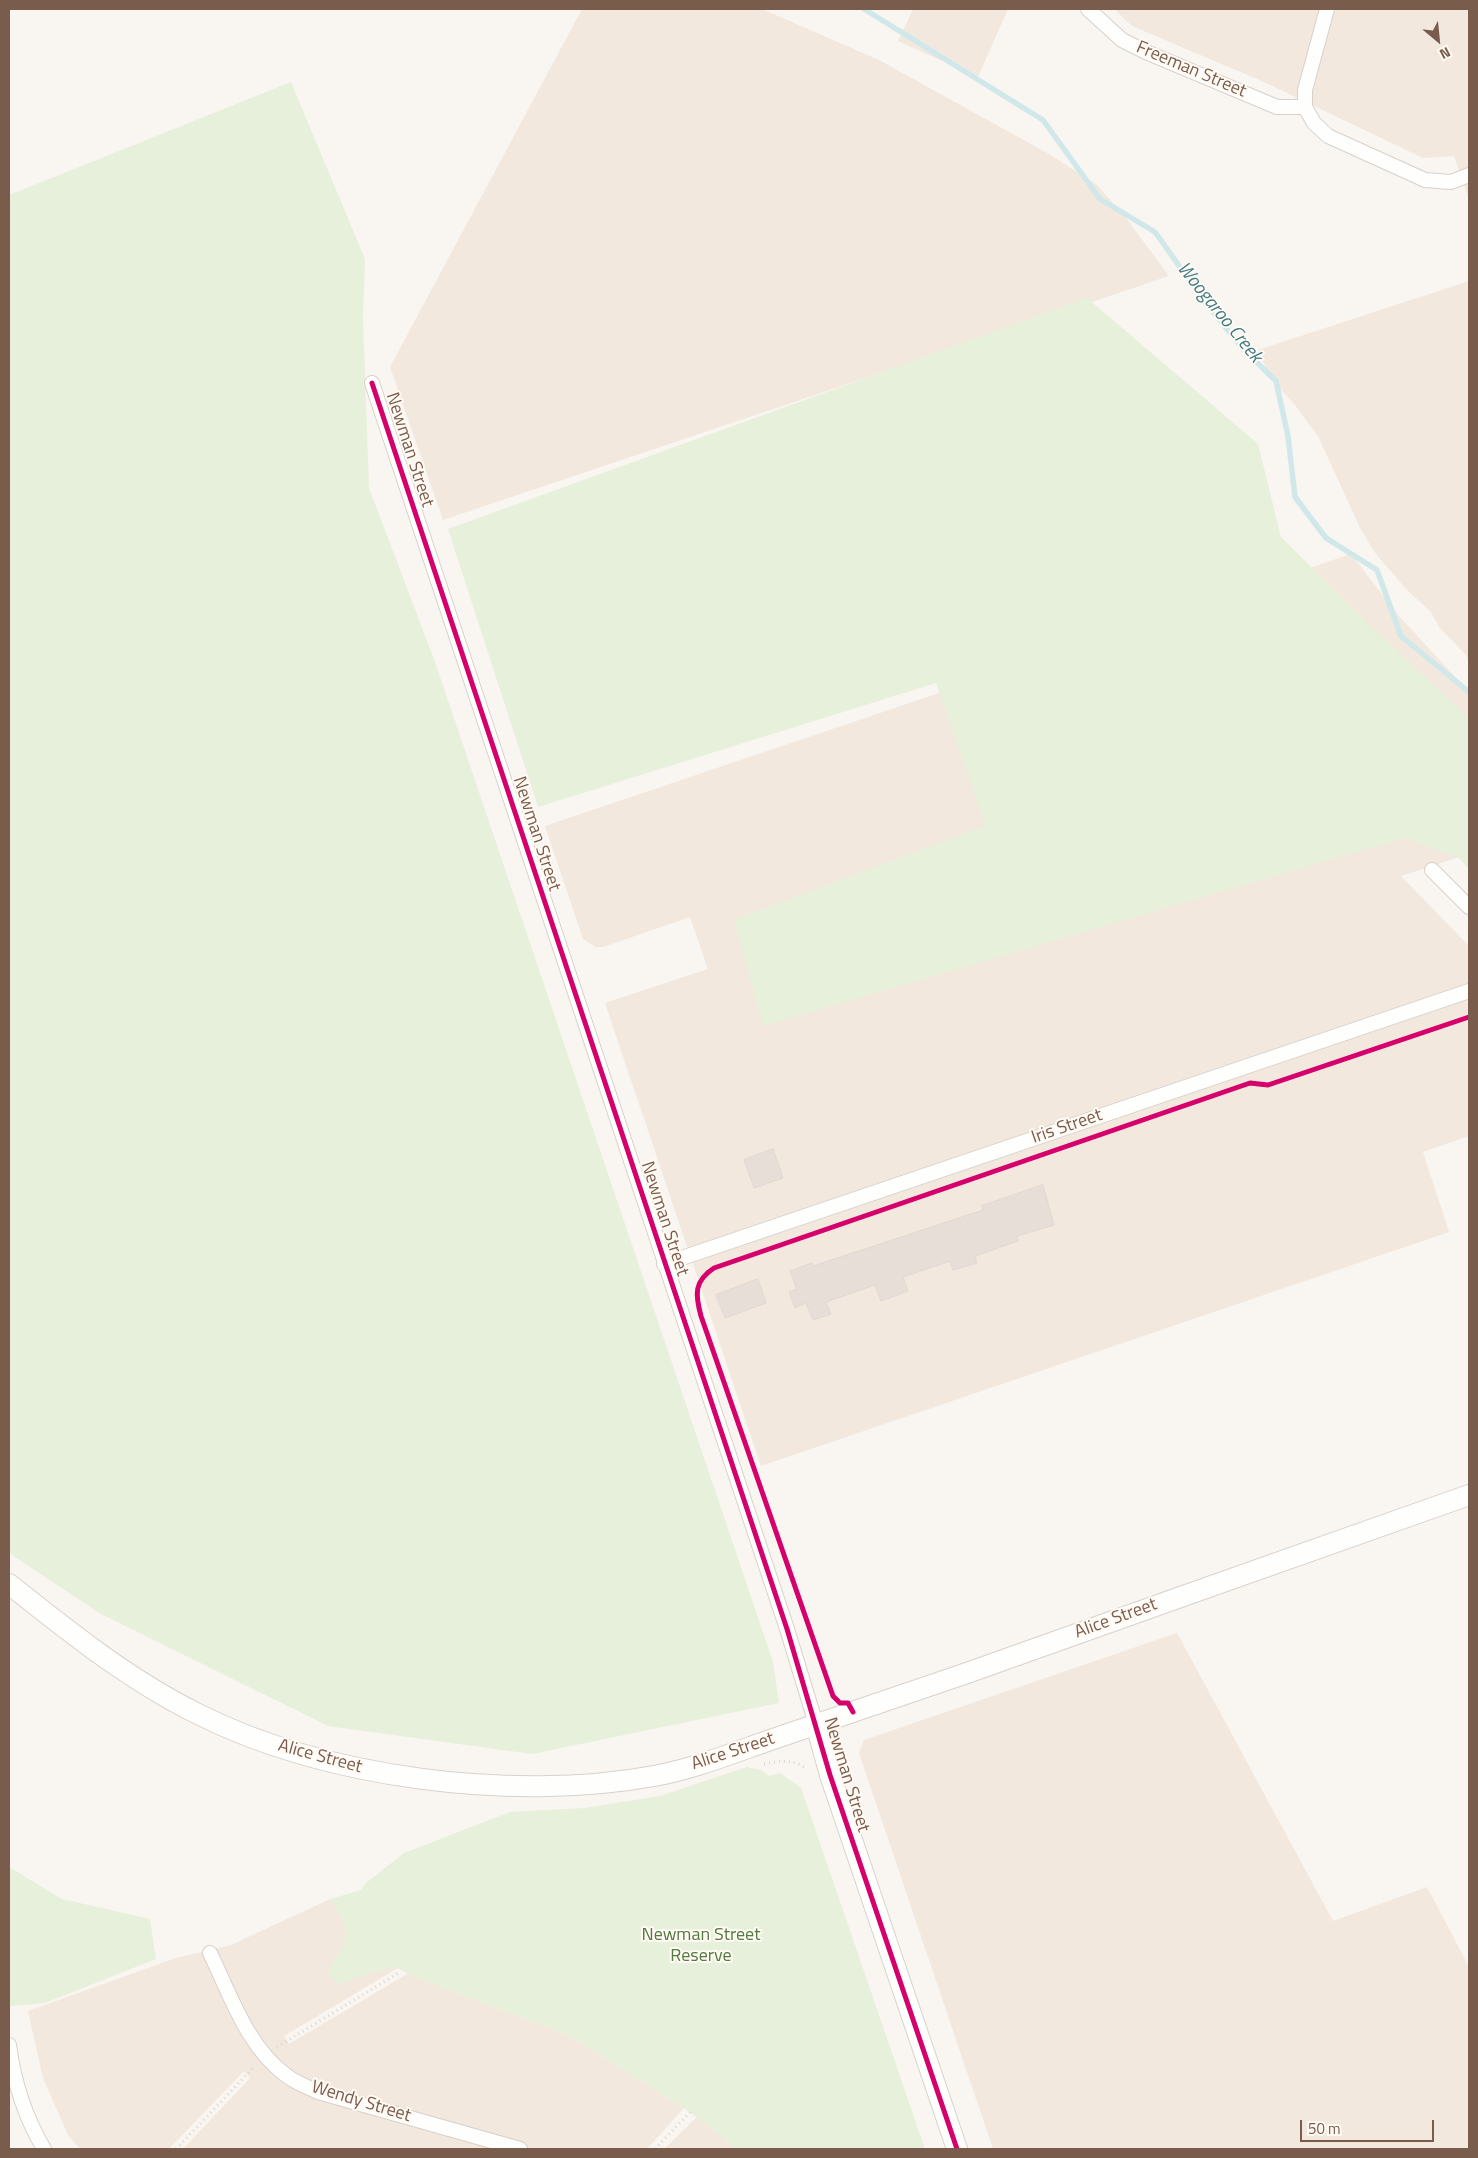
<!DOCTYPE html>
<html>
<head>
<meta charset="utf-8">
<style>
	body { margin:0 }
	#map { position:relative; width:1478px; height:2158px; overflow:hidden; background:#f9f5f0; font-family:"Titillium Web",sans-serif }
	canvas { display:block }
	.frame { position:absolute; inset:0; border:10px solid #7a5c4d; pointer-events:none }
	.north { position:absolute; left:1413px; top:15px; width:50px; height:50px; -webkit-text-stroke:4px #fffaf3; paint-order:stroke; rotate:152deg; font-size:14px; font-weight:700; line-height:20px; text-align:center; color:#7a5c4d }
	.north::after { content:''; display:block; margin:auto; width:18px; height:22px; background:#7a5c4d; clip-path:polygon(50% 0,100% 100%,50% 72%,0 100%) }
	.scale { position:absolute; left:1300px; top:2120px; width:134px; height:22px; box-sizing:border-box; border:2px solid #7a5c4d; border-top:0; padding-left:6px; font-size:15px; line-height:18px; white-space:nowrap; color:#7a5c4d; -webkit-text-stroke:4px #fffaf3; paint-order:stroke }
</style>
</head>
<body>
<div id="map">
<canvas width="1478" height="2158"></canvas>
<div class="frame"></div>
<div class="north">N</div>
<div class="scale">50 m</div>
</div>
<script>
const c = document.querySelector('canvas').getContext('2d');
c.lineJoin = 'round';
function fillPath(path, color) {
  c.fillStyle = color;
  c.fill(path, 'evenodd');
}
function strokePath(path, color, width, dash) {
  c.strokeStyle = color;
  c.lineWidth = width;
  c.lineCap = dash ? 'butt' : 'round';
  c.setLineDash(dash || []);
  c.stroke(path);
}
function label(font, color, halo, rows, align = 'center') {
  c.font = font + ' "Titillium Web",sans-serif';
  c.lineWidth = 4;
  c.setLineDash([]);
  c.textBaseline = 'middle';
  c.strokeStyle = halo;
  c.fillStyle = color;
  for (const [text, x, y, turn = 0] of rows) {
    c.save();
    c.translate(x, y);
    c.rotate((+turn || 0) * Math.PI / 180);
    c.textAlign = isNaN(turn) ? turn : align;
    if (halo) c.strokeText(text, 0, 0);
    c.fillText(text, 0, 0);
    c.restore();
  }
}
fillPath(new Path2D(`
	M 582,9 L 762,9 L 879,60 L 1049,154 L 1097,185 L 1126,218 L 1169,276 L 443,520 L 390,367 Z
	M 913,9 L 1008,9 L 978,77 L 898,41 Z
	M 1114,9 L 1469,9 L 1469,199 L 1454,156 L 1423,158 L 1264,82 L 1132,26 Z
	M 1469,281 L 1469,663 L 1466,655 L 1439,627 L 1431,612 L 1406,589 L 1376,554 L 1361,530 L 1318,436 L 1295,405 L 1274,382 L 1258,353 L 1258,350 Z
	M 1351,554 L 1398,615 L 1469,692 L 1469,854 L 1401,876 L 1469,946 L 1469,1136 L 1423,1152 L 1449,1232 L 761,1466 L 605,1003 L 708,969 L 690,917 L 603,947 L 595,947 L 583,939 L 545,826 Z
	M 1177,1633 L 1333,1921 L 1427,1887 L 1469,1967 L 1469,2149 L 993,2149 L 859,1753 L 864,1740 Z
	M 330,1899 L 359,1945 L 398,1968 L 284,2036 L 289,2044 L 407,1974 L 568,2035 L 684,2108 L 647,2149 L 183,2149 L 250,2078 L 244,2071 L 169,2149 L 80,2149 L 68,2135 L 43,2078 L 28,2011 L 176,1958 L 231,1945 Z
	M 697,2117 L 717,2132 L 736,2149 L 664,2149 Z`), '#f2e8de');
fillPath(new Path2D(`
	M 291,82 L 365,259 L 363,319 L 369,488 L 435,662 L 773,1662 L 779,1703 L 532,1754 L 328,1726 L 101,1614 L 9,1553 L 9,195 Z
	M 1087,298 L 1258,444 L 1281,537 L 1364,620 L 1469,718 L 1469,869 L 1458,857 L 1404,838 L 763,1026 L 734,920 L 985,826 L 936,683 L 538,807 L 448,529 Z
	M 747,1767 L 761,1770 L 769,1776 L 780,1773 L 801,1788 L 925,2149 L 736,2149 L 717,2132 L 684,2108 L 568,2035 L 414,1977 L 396,1967 L 371,1973 L 338,1984 L 329,1975 C 331,1960 334,1961 341,1950 C 353,1931 340,1915 330,1899 L 361,1890 L 366,1883 L 404,1853 L 510,1812 L 585,1808 L 660,1796 Z
	M 9,1867 L 62,1899 L 150,1919 L 156,1959 L 45,2003 L 9,2006 Z`), '#e7f0db');
strokePath(new Path2D(`
	M 864,9 L 1043,120 L 1100,199 L 1155,232 L 1202,298 L 1243,349 L 1276,381 L 1288,436 L 1295,497 L 1326,538 L 1377,570 L 1401,636 L 1469,692`), '#d0e8ea', 5.5);
const building = new Path2D(`
	M 773,1149 L 783,1178 L 754,1188 L 744,1160 Z
	M 1043,1185 L 1054,1225 L 1017,1236 L 1018,1241 L 975,1256 L 977,1263 L 953,1270 L 950,1261 L 903,1277 L 908,1291 L 881,1301 L 875,1285 L 826,1302 L 831,1314 L 813,1320 L 806,1303 L 795,1308 L 789,1292 L 797,1289 L 790,1271 L 812,1263 L 813,1266 L 983,1210 L 982,1206 Z
	M 758,1279 L 766,1303 L 725,1318 L 716,1295 Z`);
fillPath(building, '#e6ded7');
strokePath(building, '#e2d8d2', 1);
const street = new Path2D(`
	M 1088,9 L 1122,40 L 1146,52 L 1277,107 L 1305,107
	M 1327,9 L 1305,90 L 1305,107 L 1314,123 L 1328,136 L 1425,180 L 1451,182 L 1469,175
	M 372,383 L 787,1629 L 816,1724
	M 1432,870 L 1469,907
	M 664,1264 L 1469,991
	M 210,1953 C 231,1996 247,2047 287,2076 C 296,2083 308,2087 318,2092 L 520,2149
	M 9,2045 C 14,2083 25,2117 44,2149`);
const secondary = new Path2D(`
	M 9,1584 C 68,1631 128,1679 196,1713 C 324,1778 513,1802 654,1776 C 698,1768 740,1750 782,1736 C 843,1715 905,1694 967,1673 C 1134,1614 1302,1553 1469,1495
	M 816,1724 L 830,1775 L 957,2149`);
strokePath(street, '#d7d1cb', 16);
strokePath(secondary, '#d9d2cb', 22);
strokePath(new Path2D(`
	M 764,1764 C 780,1761 790,1759 804,1767
	M 277,2047 L 400,1972
	M 176,2149 L 255,2066
	M 655,2149 L 691,2111`), '#dcd5d0', 3, [1, 4]);
strokePath(street, '#fefefd', 14);
strokePath(secondary, '#fefefd', 20);
strokePath(new Path2D(`
	M 372,383 L 787,1629 L 830,1775 L 957,2149
	M 853,1712 L 848,1703 L 840,1703 L 833,1696 L 701,1316 C 695,1294 694,1281 714,1268 L 1250,1083 L 1268,1085 L 1469,1017`), '#d6006c', 5);
label('18px', '#7a5c4d', '#fffaf3', [
	["Freeman Street",1191,70,23],
	["Newman Street",409,450,72],
	["Newman Street",536,834,72],
	["Iris Street",1067,1127,-19],
	["Newman Street",664,1219,72],
	["Alice Street",1116,1619,-20],
	["Alice Street",733,1752,-18],
	["Alice Street",320,1757,15],
	["Newman Street",846,1775,73],
	["Wendy Street",361,2102,17]
]);
label('18px', '#537a41', '#fffaf3', [
	["Newman Street",701,1936],
	["Reserve",701,1957]
]);
label('italic 19px', '#437c86', '#fffaf3', [
	["Woogaroo Creek",1219,313,51]
]);
</script>
</body>
</html>
